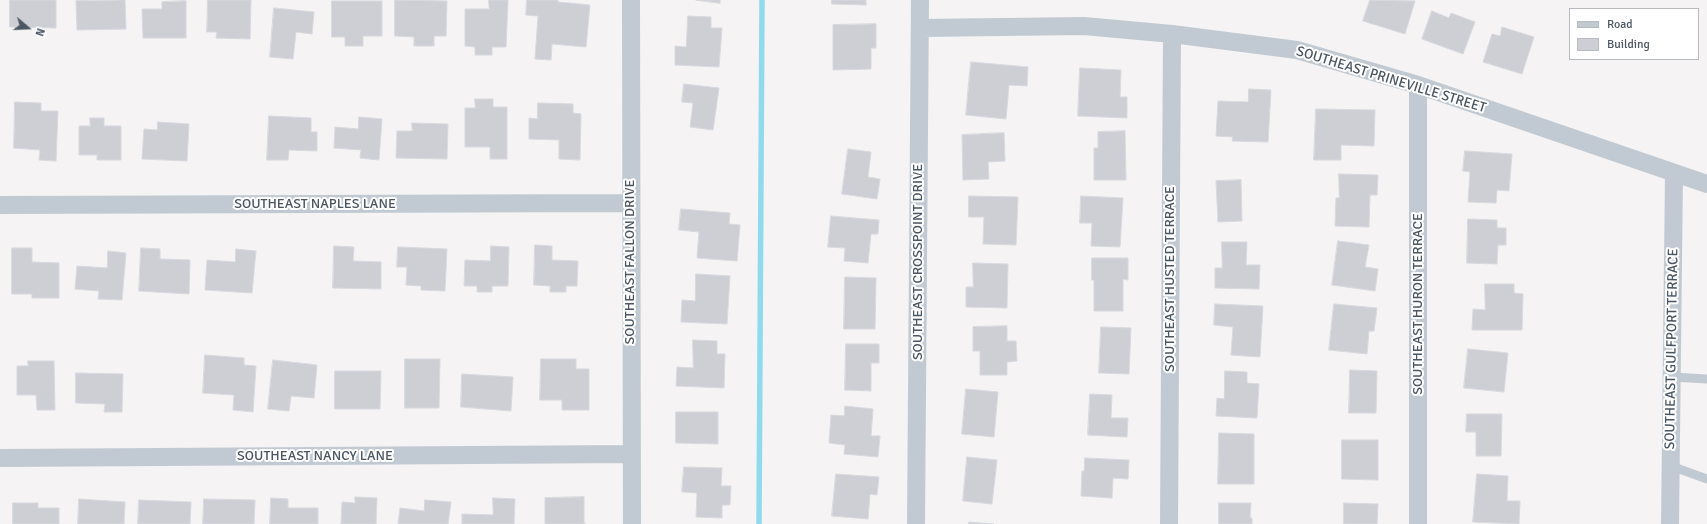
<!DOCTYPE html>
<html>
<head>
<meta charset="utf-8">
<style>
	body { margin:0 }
	#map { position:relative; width:1707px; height:524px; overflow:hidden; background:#f5f3f3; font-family:Signika,sans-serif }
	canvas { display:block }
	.legend { position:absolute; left:1569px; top:8px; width:130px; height:52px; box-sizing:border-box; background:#fff; border:1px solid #b7bbc0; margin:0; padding:5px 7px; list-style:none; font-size:12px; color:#4a5661 }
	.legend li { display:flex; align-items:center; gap:8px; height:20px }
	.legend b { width:20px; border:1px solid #b7bbc0 }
	.north { position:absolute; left:8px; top:8px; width:40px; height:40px; -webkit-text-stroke:3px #fff; paint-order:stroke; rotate:109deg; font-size:11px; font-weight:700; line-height:16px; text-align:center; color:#4a5661 }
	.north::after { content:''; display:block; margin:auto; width:14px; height:18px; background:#4a5661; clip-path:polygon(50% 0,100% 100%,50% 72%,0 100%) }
</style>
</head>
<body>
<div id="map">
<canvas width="1707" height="524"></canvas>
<ul class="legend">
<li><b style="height:5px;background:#c1cad2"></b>Road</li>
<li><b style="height:11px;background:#cdcfd5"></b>Building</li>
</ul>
<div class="north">N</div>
</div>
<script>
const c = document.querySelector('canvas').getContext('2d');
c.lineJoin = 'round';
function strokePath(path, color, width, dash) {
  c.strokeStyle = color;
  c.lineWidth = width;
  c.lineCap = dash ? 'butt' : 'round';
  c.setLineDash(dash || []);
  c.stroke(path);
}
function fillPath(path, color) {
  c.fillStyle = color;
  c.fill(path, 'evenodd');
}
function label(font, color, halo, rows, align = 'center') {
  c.font = font + ' Signika,sans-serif';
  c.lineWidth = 4;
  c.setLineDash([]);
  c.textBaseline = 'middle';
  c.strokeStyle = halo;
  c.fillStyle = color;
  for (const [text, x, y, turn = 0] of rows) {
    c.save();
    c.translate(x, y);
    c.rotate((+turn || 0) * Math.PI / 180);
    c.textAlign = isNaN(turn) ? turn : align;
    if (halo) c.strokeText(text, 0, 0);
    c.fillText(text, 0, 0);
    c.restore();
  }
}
strokePath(new Path2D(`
	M 759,524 L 762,0`), '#90daee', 5.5);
const building = new Path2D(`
	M 10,0 L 56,0 L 56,28 L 10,27 Z
	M 125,0 L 126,29 L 77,30 L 76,1 Z
	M 208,0 L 251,0 L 250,39 L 216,38 L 217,32 L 207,32 Z
	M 395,0 L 447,1 L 446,36 L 434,36 L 434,46 L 414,46 L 414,37 L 395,36 Z
	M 489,0 L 508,0 L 506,47 L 492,47 L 492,55 L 475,55 L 475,47 L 465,46 L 465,9 L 489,9 Z
	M 527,0 L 558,0 L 558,2 L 590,5 L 586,47 L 552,44 L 551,60 L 535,59 L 538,16 L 526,15 Z
	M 696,0 L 720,0 L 720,3 Z
	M 832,0 L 866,0 L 866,5 L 832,4 Z
	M 1370,0 L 1415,1 L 1405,34 L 1363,21 Z
	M 186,1 L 186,38 L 143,38 L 142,9 L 162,9 L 162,2 Z
	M 332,1 L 382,1 L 382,36 L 363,36 L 363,46 L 345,46 L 345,37 L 332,37 Z
	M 274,8 L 314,12 L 312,34 L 296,32 L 293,59 L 270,57 Z
	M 1432,11 L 1449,18 L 1451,13 L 1475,22 L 1463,54 L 1422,39 Z
	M 688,16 L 711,17 L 711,28 L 722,28 L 719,67 L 675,65 L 675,46 L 686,47 Z
	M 876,24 L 876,48 L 871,48 L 871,69 L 833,70 L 833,25 Z
	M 1502,27 L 1534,37 L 1522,74 L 1483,62 L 1492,34 L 1500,36 Z
	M 971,62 L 1028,67 L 1027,86 L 1009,85 L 1006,119 L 966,115 Z
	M 1080,68 L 1121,70 L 1120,97 L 1127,97 L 1127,118 L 1078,116 Z
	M 684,84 L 719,88 L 713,130 L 690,127 L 693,103 L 682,102 Z
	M 1249,89 L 1271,90 L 1268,142 L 1232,141 L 1233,137 L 1216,136 L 1218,101 L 1248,102 Z
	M 475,99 L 493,99 L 493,107 L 507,107 L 507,159 L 490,159 L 490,147 L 465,147 L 465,108 L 475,108 Z
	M 15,102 L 41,103 L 41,111 L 58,111 L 56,161 L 39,160 L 40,150 L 14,148 Z
	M 538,103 L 573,104 L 573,113 L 581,114 L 580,160 L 559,159 L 559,140 L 529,139 L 529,118 L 537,119 Z
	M 1316,109 L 1375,110 L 1374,146 L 1341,145 L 1341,160 L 1314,160 Z
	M 269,116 L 311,118 L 311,132 L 317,132 L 317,151 L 289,150 L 288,160 L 267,160 Z
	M 359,117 L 382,119 L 379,160 L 360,158 L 361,150 L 334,148 L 335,127 L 358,129 Z
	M 90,118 L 104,118 L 104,126 L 121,126 L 121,160 L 97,160 L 97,155 L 79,155 L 79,126 L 90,126 Z
	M 158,122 L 189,124 L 187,161 L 142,159 L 144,129 L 157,130 Z
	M 412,123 L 448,124 L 447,159 L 396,158 L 397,131 L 412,131 Z
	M 1125,131 L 1126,180 L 1094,180 L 1094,148 L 1098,148 L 1098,132 Z
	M 1004,133 L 1005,161 L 988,162 L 989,179 L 963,180 L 962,135 Z
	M 848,149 L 871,152 L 868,177 L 880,179 L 877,199 L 842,194 Z
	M 1465,151 L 1512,154 L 1509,191 L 1497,190 L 1496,203 L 1468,202 L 1470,172 L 1463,171 Z
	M 1339,174 L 1378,175 L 1377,195 L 1370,195 L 1369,227 L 1335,226 L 1336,198 L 1339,198 Z
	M 1241,180 L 1242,221 L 1218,222 L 1216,181 Z
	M 969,196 L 1018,197 L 1016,245 L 983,244 L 984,217 L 969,217 Z
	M 1081,196 L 1123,198 L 1120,247 L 1091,246 L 1092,223 L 1080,223 Z
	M 681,209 L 730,213 L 729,224 L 740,225 L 737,261 L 697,258 L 699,232 L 679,230 Z
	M 831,216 L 879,220 L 878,234 L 871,234 L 868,263 L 844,261 L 845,248 L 828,247 Z
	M 1468,219 L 1497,220 L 1497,228 L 1506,228 L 1506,245 L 1498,245 L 1497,264 L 1467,263 Z
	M 1338,241 L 1369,245 L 1365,267 L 1378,269 L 1375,291 L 1332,285 Z
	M 1222,242 L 1247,242 L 1246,265 L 1260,265 L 1259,289 L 1215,288 L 1215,268 L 1222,268 Z
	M 535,245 L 552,246 L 552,260 L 578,261 L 577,286 L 566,286 L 566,292 L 550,292 L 550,286 L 534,285 Z
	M 334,246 L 354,247 L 353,261 L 381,262 L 381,289 L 333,288 Z
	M 491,246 L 509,247 L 508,286 L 492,286 L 492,292 L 477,292 L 477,286 L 464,286 L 465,260 L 490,261 Z
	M 398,247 L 447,249 L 445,291 L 421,290 L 421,286 L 406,285 L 407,267 L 397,267 Z
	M 12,248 L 32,248 L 32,262 L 59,263 L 59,298 L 32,298 L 32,294 L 12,294 Z
	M 141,248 L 160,249 L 160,259 L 190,260 L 189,294 L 139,291 Z
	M 236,249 L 256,251 L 252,293 L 205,290 L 207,260 L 235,262 Z
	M 108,251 L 126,253 L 122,300 L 98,299 L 99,291 L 75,289 L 77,266 L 107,268 Z
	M 1092,258 L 1128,258 L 1128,280 L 1123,279 L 1123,311 L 1094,311 L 1094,280 L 1092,280 Z
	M 973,263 L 1008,264 L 1007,308 L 966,307 L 966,287 L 973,287 Z
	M 696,274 L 730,276 L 727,324 L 681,322 L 682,300 L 695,301 Z
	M 845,277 L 876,278 L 875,329 L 844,329 Z
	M 1485,284 L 1514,284 L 1514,293 L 1523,294 L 1522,330 L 1472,330 L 1473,309 L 1485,310 Z
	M 1215,304 L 1263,306 L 1260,357 L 1231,355 L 1233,327 L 1214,325 Z
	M 1334,304 L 1377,308 L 1374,331 L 1369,331 L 1367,354 L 1329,350 Z
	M 1007,326 L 1007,341 L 1016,341 L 1017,361 L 1007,362 L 1007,375 L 980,375 L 980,351 L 973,351 L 973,327 Z
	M 1101,327 L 1131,328 L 1129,374 L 1099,373 Z
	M 693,340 L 717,341 L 717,354 L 725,354 L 724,388 L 676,386 L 677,367 L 693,368 Z
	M 846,344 L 879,344 L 879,363 L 871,363 L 871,391 L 845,390 Z
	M 1468,349 L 1508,353 L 1504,392 L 1464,388 Z
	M 205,355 L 244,358 L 244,365 L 256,366 L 253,412 L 233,410 L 234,395 L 203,393 Z
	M 405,359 L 440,359 L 439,408 L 405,408 Z
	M 541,359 L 576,359 L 576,369 L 589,369 L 589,410 L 562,410 L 562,400 L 540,400 Z
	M 273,360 L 317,365 L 314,398 L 291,396 L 289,411 L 268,409 Z
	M 28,361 L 54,361 L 55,410 L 37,410 L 36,395 L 17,395 L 17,366 L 28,366 Z
	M 1350,370 L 1377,371 L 1376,413 L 1349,413 Z
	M 335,371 L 381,371 L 380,409 L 335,409 Z
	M 1225,371 L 1247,372 L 1247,383 L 1259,384 L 1257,418 L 1216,416 L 1217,398 L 1224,399 Z
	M 76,373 L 123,374 L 122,412 L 104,412 L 105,404 L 76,403 Z
	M 462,374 L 513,377 L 511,411 L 461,407 Z
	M 966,389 L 998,392 L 994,437 L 962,434 Z
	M 1090,394 L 1112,395 L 1111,418 L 1128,418 L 1127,437 L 1088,435 Z
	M 845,406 L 873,409 L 871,436 L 880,436 L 878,457 L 844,454 L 845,445 L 829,443 L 831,415 L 844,416 Z
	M 676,412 L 718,412 L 718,444 L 676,443 Z
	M 1467,414 L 1502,414 L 1501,456 L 1476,456 L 1476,432 L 1466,432 Z
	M 1219,433 L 1254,434 L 1254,484 L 1218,484 Z
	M 1342,440 L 1378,440 L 1378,480 L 1342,479 Z
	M 967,457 L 997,460 L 992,504 L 963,501 Z
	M 1085,458 L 1129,460 L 1128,479 L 1113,478 L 1112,498 L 1081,496 L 1082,471 L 1084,471 Z
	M 684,467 L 722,468 L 721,486 L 731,486 L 730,505 L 722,505 L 722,518 L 696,517 L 697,493 L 682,492 Z
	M 836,474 L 879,477 L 877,495 L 870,494 L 868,519 L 832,516 Z
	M 1477,474 L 1508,476 L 1507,501 L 1520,501 L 1519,524 L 1473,522 Z
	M 355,497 L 377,498 L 376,524 L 341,524 L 342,502 L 355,503 Z
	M 584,497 L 584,524 L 586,524 L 545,524 L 545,498 Z
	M 271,498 L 288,499 L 288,508 L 318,508 L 318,524 L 270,524 Z
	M 493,498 L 515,499 L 514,524 L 462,524 L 462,514 L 493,515 Z
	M 79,499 L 125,502 L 124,524 L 78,524 Z
	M 204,499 L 255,500 L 254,524 L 203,524 Z
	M 139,500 L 191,502 L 190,524 L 138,524 Z
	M 425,500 L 451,502 L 448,524 L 398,524 L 400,508 L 424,511 Z
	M 13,503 L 38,503 L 38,508 L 59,508 L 59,524 L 13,524 Z
	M 1219,503 L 1251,503 L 1250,518 L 1252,518 L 1252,524 L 1219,524 Z
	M 1344,503 L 1378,504 L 1377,524 L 1344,524 Z
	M 969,522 L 994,524 L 969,524 Z`);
fillPath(building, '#cdcfd5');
strokePath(building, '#d7d9de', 1);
strokePath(new Path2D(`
	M 1672,377 L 1707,379
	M 1671,466 L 1707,479`), '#c1cad2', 9);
strokePath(new Path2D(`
	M 631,0 L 632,524
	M 920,28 L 1084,26 L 1172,34 L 1297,50 L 1418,85 L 1707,184
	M 1418,85 L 1418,524
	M 0,205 L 630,203
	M 0,458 L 631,454
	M 916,524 L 920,0
	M 1169,524 L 1172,34
	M 1670,524 L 1674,173`), '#c1cad2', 18);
label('14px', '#4a5661', '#fff', [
	["SOUTHEAST PRINEVILLE STREET",1391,80,17],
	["SOUTHEAST NAPLES LANE",315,204],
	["SOUTHEAST FALLON DRIVE",630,262,-90],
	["SOUTHEAST CROSSPOINT DRIVE",918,262,-90],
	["SOUTHEAST HUSTED TERRACE",1170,279,-90],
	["SOUTHEAST HURON TERRACE",1418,304,-90],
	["SOUTHEAST GULFPORT TERRACE",1672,349,-89],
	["SOUTHEAST NANCY LANE",315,456]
]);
</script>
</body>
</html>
